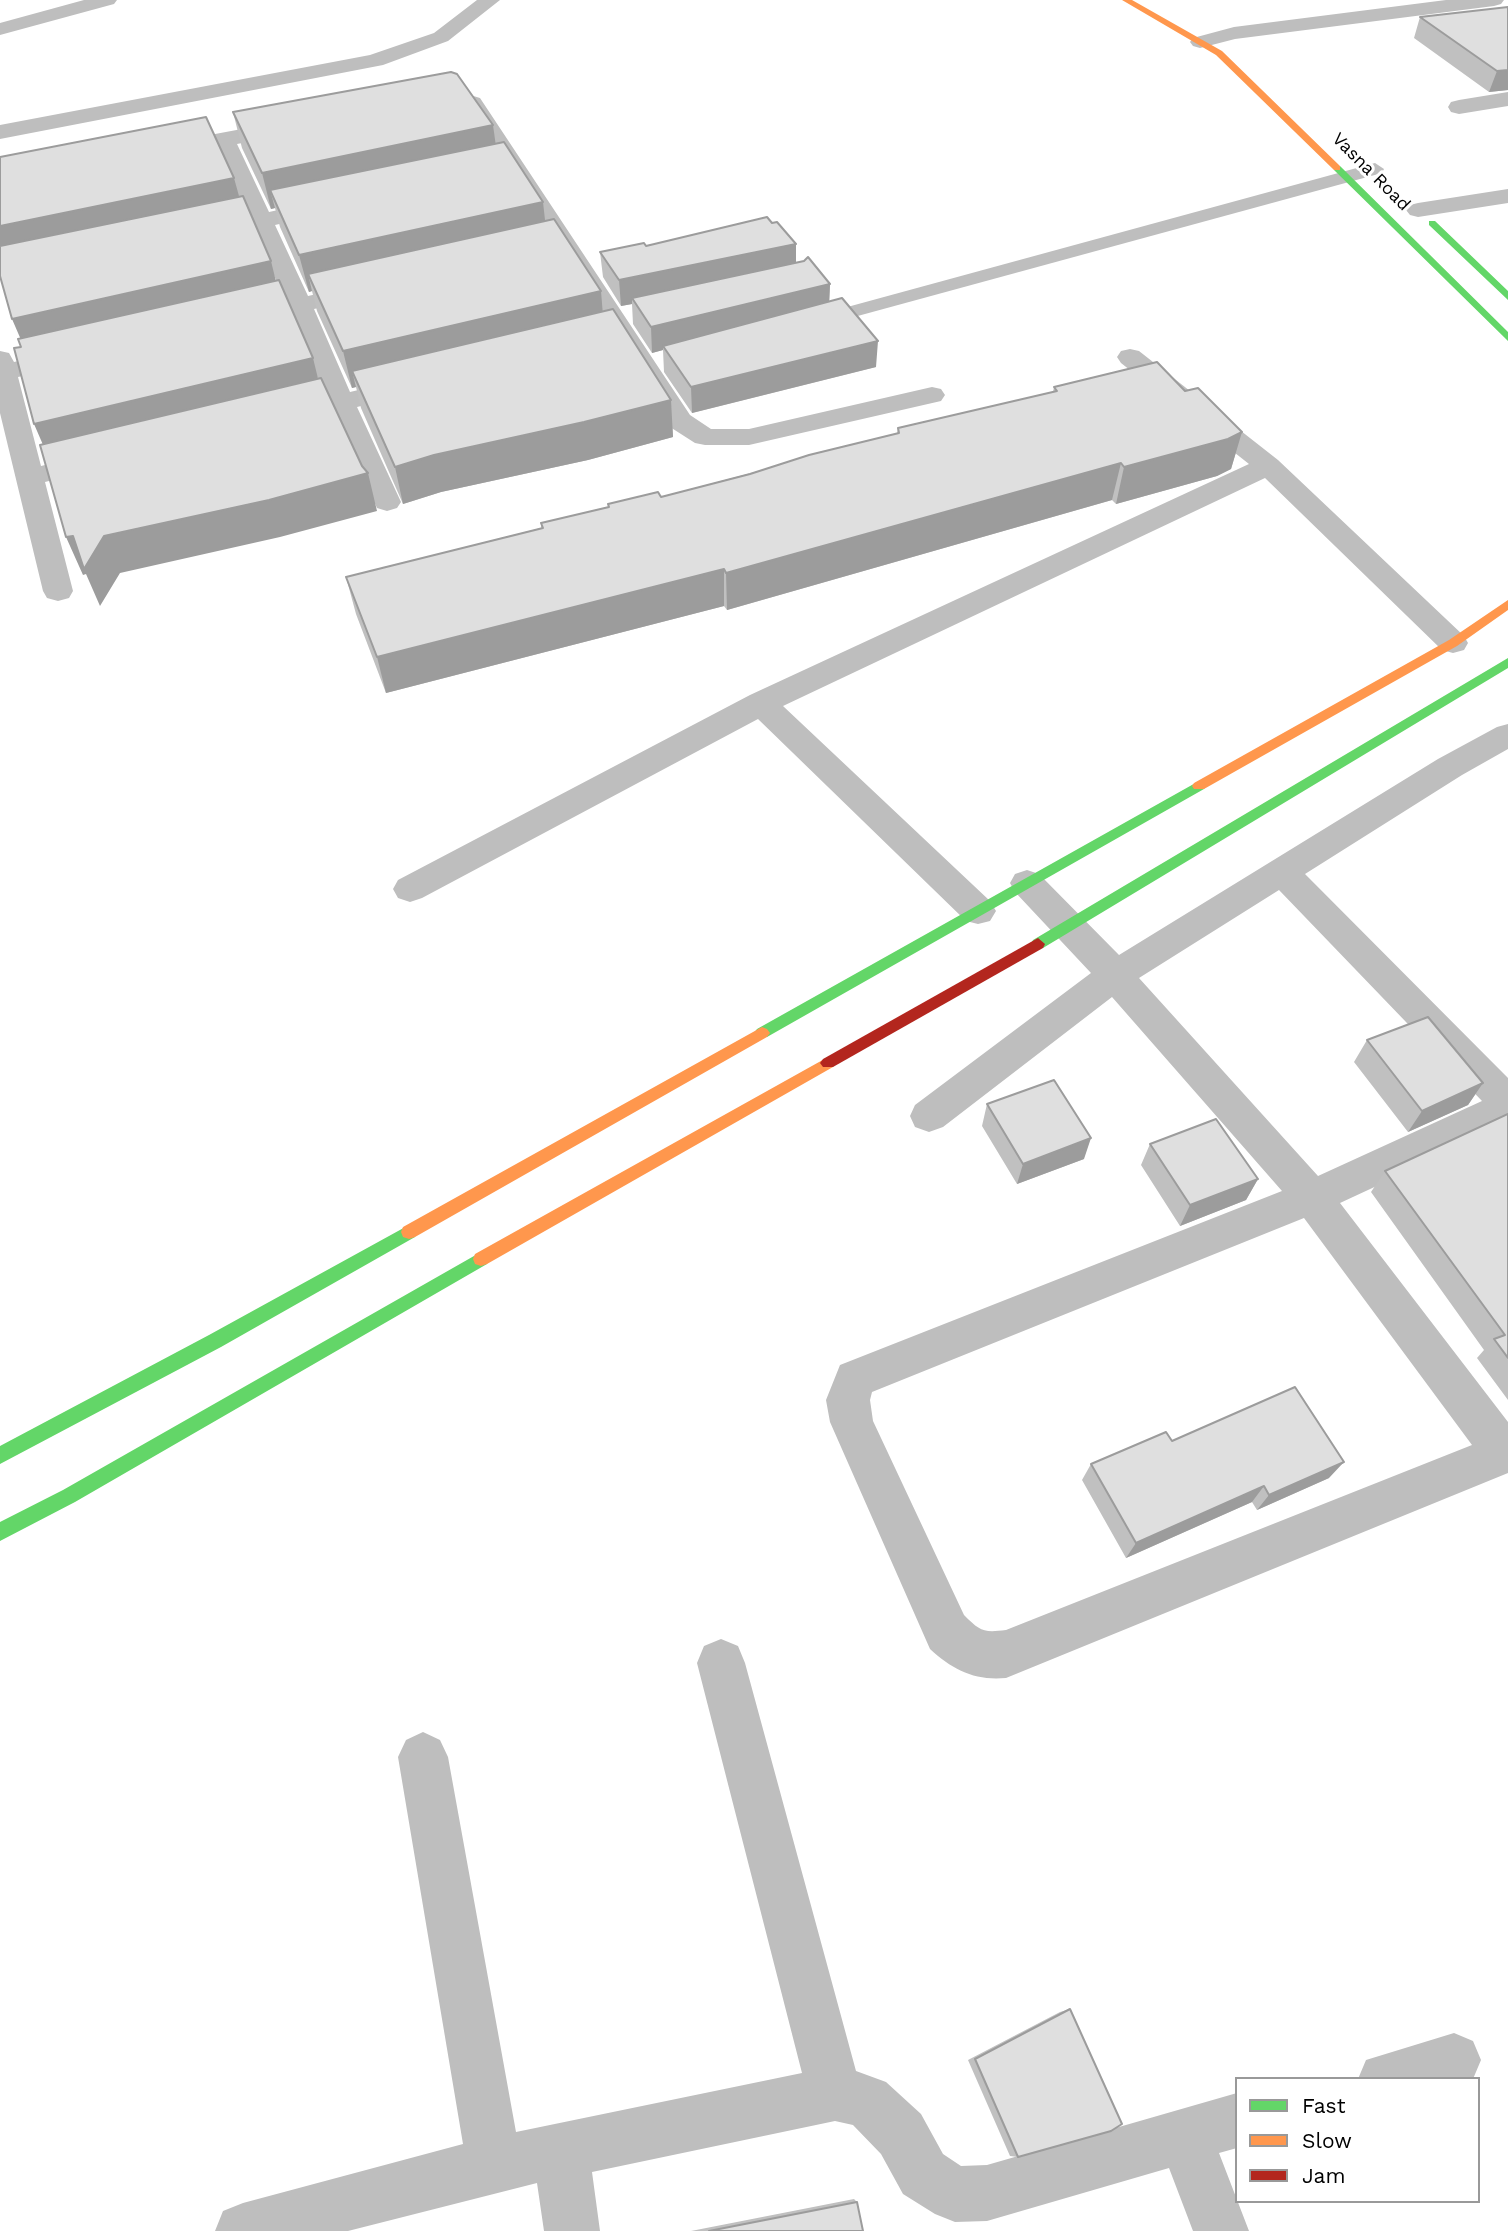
<!DOCTYPE html>
<html>
<head>
<meta charset="utf-8">
<style>
	body { margin:0 }
	#map { position:relative; width:1508px; height:2231px; overflow:hidden; background:#fff; font-family:"Work Sans",sans-serif }
	canvas { display:block }
	.legend { position:absolute; left:1235px; top:2077px; width:245px; height:126px; box-sizing:border-box; background:#fff; border:2px solid #999; margin:0; padding:9px 12px; list-style:none; font-size:21px; color:#000 }
	.legend li { display:flex; align-items:center; gap:14px; height:35px }
	.legend b { width:35px; border:2px solid #999 }
</style>
</head>
<body>
<div id="map">
<canvas width="1508" height="2231"></canvas>
<ul class="legend">
<li><b style="height:9px;background:#63d668"></b>Fast</li>
<li><b style="height:9px;background:#ff974d"></b>Slow</li>
<li><b style="height:9px;background:#b3261e"></b>Jam</li>
</ul>
</div>
<script>
const c = document.querySelector('canvas').getContext('2d');
c.lineJoin = 'round';
function fillPath(path, color) {
  c.fillStyle = color;
  c.fill(path, 'evenodd');
}
function strokePath(path, color, width, dash) {
  c.strokeStyle = color;
  c.lineWidth = width;
  c.lineCap = dash ? 'butt' : 'round';
  c.setLineDash(dash || []);
  c.stroke(path);
}
function label(font, color, halo, rows, align = 'center') {
  c.font = font + ' "Work Sans",sans-serif';
  c.lineWidth = 6;
  c.setLineDash([]);
  c.textBaseline = 'middle';
  c.strokeStyle = halo;
  c.fillStyle = color;
  for (const [text, x, y, turn = 0] of rows) {
    c.save();
    c.translate(x, y);
    c.rotate((+turn || 0) * Math.PI / 180);
    c.textAlign = isNaN(turn) ? turn : align;
    if (halo) c.strokeText(text, 0, 0);
    c.fillText(text, 0, 0);
    c.restore();
  }
}
fillPath(new Path2D(`
	M 1375,163 L 1384,169 L 1382,173 L 832,323 L 818,323 L 815,319 L 818,315 Z`), '#bebebe');
fillPath(new Path2D(`
	M 84,0 L 117,0 L 114,4 L 0,35 L 0,23 Z
	M 477,0 L 500,0 L 448,41 L 383,65 L 0,139 L 0,125 L 370,55 L 434,33 Z
	M 1446,0 L 1504,0 L 1501,4 L 1494,6 L 1235,39 L 1200,48 L 1193,46 L 1190,42 L 1193,38 L 1234,27 Z
	M 460,92 L 480,98 L 690,415 L 711,429 L 749,429 L 932,387 L 941,389 L 945,395 L 941,401 L 749,445 L 705,445 L 695,443 L 670,427 L 464,108 L 452,104 L 449,99 L 452,94 Z
	M 1508,92 L 1508,106 L 1459,114 L 1451,112 L 1448,107 L 1451,102 L 1459,100 Z
	M 290,120 L 298,122 L 301,127 L 298,132 L 237,144 L 269,212 L 329,199 L 337,201 L 341,206 L 337,211 L 275,225 L 308,296 L 365,283 L 374,285 L 377,290 L 374,295 L 314,309 L 350,392 L 409,378 L 418,380 L 422,386 L 418,392 L 357,407 L 401,502 L 397,508 L 387,511 L 377,508 L 333,412 L 284,424 L 274,422 L 270,416 L 274,410 L 326,398 L 291,315 L 240,327 L 231,324 L 227,319 L 231,314 L 285,301 L 254,229 L 203,240 L 194,238 L 191,233 L 194,228 L 248,216 L 216,148 L 167,157 L 159,155 L 156,150 L 159,145 L 167,143 Z
	M 1508,189 L 1508,203 L 1418,217 L 1410,215 L 1406,210 L 1410,205 L 1418,203 Z
	M 72,349 L 81,351 L 85,357 L 81,363 L 18,377 L 41,466 L 99,452 L 109,454 L 113,460 L 109,466 L 45,482 L 73,591 L 69,598 L 58,601 L 47,598 L 43,591 L 0,413 L 0,351 L 9,353 L 14,362 Z
	M 1130,349 L 1139,351 L 1278,460 L 1464,636 L 1468,643 L 1464,650 L 1453,653 L 1442,650 L 1265,478 L 783,706 L 990,901 L 996,911 L 990,921 L 978,924 L 966,921 L 758,719 L 422,898 L 410,902 L 398,898 L 393,889 L 398,880 L 750,695 L 1249,464 L 1121,363 L 1117,357 L 1121,351 Z
	M 1508,724 L 1508,749 L 1462,775 L 1305,874 L 1508,1078 L 1508,1125 L 1340,1203 L 1508,1422 L 1508,1473 L 1006,1678 C 975,1681 953,1670 930,1649 L 830,1422 L 826,1400 L 840,1365 L 1282,1191 L 1112,997 L 943,1127 L 929,1132 L 915,1127 L 910,1116 L 915,1105 L 1091,973 L 1015,892 L 1010,883 L 1015,874 L 1027,870 L 1039,874 L 1119,955 L 1438,759 L 1497,727 ZM 1279,890 L 1482,1101 L 1318,1176 L 1139,978 ZM 1304,1218 L 1472,1445 L 1006,1630 C 983,1633 980,1631 964,1615 L 873,1421 L 870,1400 L 872,1392 Z
	M 721,1639 L 738,1646 L 745,1663 L 856,2071 L 886,2082 L 921,2114 L 943,2154 L 961,2166 L 987,2165 L 1237,2093 L 1237,2148 L 1219,2153 L 1249,2231 L 1193,2231 L 1169,2168 L 987,2221 L 955,2222 L 935,2214 L 903,2194 L 881,2154 L 853,2125 L 835,2121 L 592,2172 L 600,2231 L 544,2231 L 537,2183 L 348,2231 L 215,2231 L 223,2211 L 243,2203 L 463,2144 L 398,1757 L 406,1740 L 423,1732 L 440,1740 L 448,1757 L 516,2132 L 802,2073 L 697,1663 L 704,1646 Z
	M 1454,2033 L 1473,2041 L 1481,2060 L 1473,2079 L 1358,2079 L 1366,2060 Z`), '#bebebe');
fillPath(new Path2D(`
	M 1334,166 L 1340,166 L 1508,332 L 1508,341 L 1334,170 Z
	M 1429,221 L 1435,221 L 1508,291 L 1508,300 L 1429,225 Z
	M 1508,658 L 1508,668 L 1043,948 L 1033,948 L 1031,944 L 1033,940 Z
	M 1199,781 L 1204,783 L 1206,786 L 1204,789 L 767,1037 L 757,1037 L 754,1033 L 757,1029 Z
	M 409,1225 L 415,1227 L 417,1232 L 415,1237 L 221,1347 L 0,1464 L 0,1446 L 209,1335 Z
	M 481,1252 L 487,1254 L 489,1259 L 487,1264 L 75,1502 L 0,1541 L 0,1522 L 63,1490 Z`), '#63d668');
fillPath(new Path2D(`
	M 1122,0 L 1132,0 L 1222,51 L 1340,166 L 1340,170 L 1334,170 L 1216,55 Z
	M 1508,600 L 1508,610 L 1457,646 L 1204,789 L 1194,789 L 1192,786 L 1194,783 L 1449,640 Z
	M 762,1027 L 767,1029 L 770,1033 L 767,1037 L 415,1237 L 409,1239 L 403,1237 L 401,1232 L 403,1227 Z
	M 828,1057 L 833,1059 L 836,1063 L 833,1067 L 487,1264 L 481,1266 L 475,1264 L 473,1259 L 475,1254 Z`), '#ff974d');
fillPath(new Path2D(`
	M 1038,938 L 1045,944 L 1043,948 L 833,1067 L 823,1067 L 820,1063 L 823,1059 Z`), '#b3261e');
fillPath(new Path2D(`
	M 1508,7 L 1508,90 L 1489,92 L 1414,38 L 1420,17 Z
	M 233,112 L 493,125 L 495,144 L 602,311 L 671,400 L 673,437 L 588,460 L 441,492 L 403,504 L 361,408 L 356,387 L 352,388 L 317,311 L 312,291 L 309,292 L 280,227 L 275,208 L 271,209 L 242,148 Z
	M 646,246 L 796,263 L 830,284 L 829,301 L 876,367 L 692,413 L 664,372 L 663,350 L 652,353 L 633,324 L 632,304 L 621,306 L 603,277 L 600,252 Z
	M 1054,387 L 1185,391 L 1242,432 L 1231,469 L 1217,476 L 1116,504 L 1112,500 L 727,610 L 724,606 L 386,693 L 356,614 L 346,577 L 541,528 L 541,523 L 608,507 L 608,504 L 661,497 L 897,434 L 898,428 L 1053,392 Z
	M 1367,1040 L 1483,1083 L 1468,1105 L 1408,1132 L 1354,1062 Z
	M 987,1104 L 1084,1159 L 1017,1184 L 982,1126 Z
	M 1508,1114 L 1508,1400 L 1477,1358 L 1484,1350 L 1371,1192 L 1385,1171 Z
	M 1150,1144 L 1258,1179 L 1246,1200 L 1180,1226 L 1141,1165 Z
	M 1172,1441 L 1329,1478 L 1257,1510 L 1252,1502 L 1126,1558 L 1082,1480 L 1091,1464 Z
	M 1070,2009 L 1018,2157 L 1010,2156 L 968,2060 L 1060,2012 Z
	M 854,2199 L 857,2202 L 863,2231 L 691,2231 Z`), '#c0c0c0');
fillPath(new Path2D(`
	M 1508,70 L 1508,90 L 1489,92 L 1497,71 Z
	M 493,125 L 498,161 L 270,190 L 275,208 L 271,209 L 262,173 Z
	M 234,178 L 244,214 L 0,262 L 0,226 Z
	M 543,202 L 547,238 L 308,274 L 312,291 L 309,292 L 299,255 Z
	M 796,244 L 796,270 L 632,298 L 632,304 L 621,306 L 619,280 Z
	M 271,261 L 280,298 L 28,356 L 12,319 Z
	M 830,284 L 829,309 L 663,346 L 663,350 L 652,353 L 651,327 Z
	M 601,291 L 604,328 L 352,371 L 356,387 L 352,388 L 343,351 Z
	M 878,341 L 876,367 L 692,413 L 691,387 Z
	M 313,358 L 322,395 L 50,461 L 34,424 Z
	M 671,400 L 673,437 L 588,460 L 441,492 L 403,504 L 395,467 L 434,455 Z
	M 1242,432 L 1231,469 L 1217,476 L 1116,504 L 1124,467 Z
	M 1121,463 L 1112,500 L 727,610 L 726,573 Z
	M 368,473 L 377,511 L 280,537 L 120,573 L 100,606 L 86,574 L 83,575 L 66,537 L 73,536 L 104,536 Z
	M 724,569 L 724,606 L 386,693 L 377,657 Z
	M 1483,1083 L 1468,1105 L 1408,1132 L 1422,1111 Z
	M 1091,1138 L 1084,1159 L 1017,1184 L 1023,1164 Z
	M 1258,1179 L 1246,1200 L 1180,1226 L 1190,1205 Z
	M 1344,1462 L 1329,1478 L 1257,1510 L 1269,1495 Z
	M 1264,1486 L 1252,1502 L 1126,1558 L 1136,1543 Z`), '#9c9c9c');
const building = new Path2D(`
	M 1508,7 L 1508,70 L 1497,71 L 1420,17 Z
	M 451,72 L 457,74 L 493,125 L 262,173 L 233,112 Z
	M 206,117 L 234,178 L 0,226 L 0,157 Z
	M 504,142 L 543,202 L 299,255 L 270,190 Z
	M 243,196 L 271,261 L 12,319 L 0,276 L 0,246 Z
	M 767,217 L 772,223 L 777,222 L 796,244 L 619,280 L 600,252 L 644,243 L 646,246 Z
	M 554,219 L 601,291 L 343,351 L 308,274 Z
	M 808,257 L 830,284 L 651,327 L 632,298 L 804,261 Z
	M 279,280 L 313,358 L 34,424 L 14,348 L 21,347 L 18,339 Z
	M 842,298 L 878,341 L 691,387 L 663,346 Z
	M 613,309 L 671,400 L 584,422 L 434,455 L 395,467 L 352,371 Z
	M 1157,362 L 1185,391 L 1198,388 L 1242,432 L 1228,439 L 1124,467 L 1121,463 L 726,573 L 724,569 L 377,657 L 346,577 L 543,528 L 541,523 L 609,507 L 608,504 L 658,492 L 661,497 L 750,474 L 809,455 L 899,433 L 898,428 L 1057,391 L 1054,387 Z
	M 321,378 L 362,466 L 368,473 L 269,500 L 104,536 L 84,569 L 73,536 L 66,537 L 40,445 Z
	M 1428,1017 L 1483,1083 L 1422,1111 L 1367,1040 Z
	M 1054,1080 L 1091,1138 L 1023,1164 L 987,1104 Z
	M 1508,1114 L 1508,1358 L 1494,1339 L 1505,1335 L 1385,1171 Z
	M 1216,1119 L 1258,1179 L 1190,1205 L 1150,1144 Z
	M 1295,1387 L 1344,1462 L 1269,1495 L 1264,1486 L 1136,1543 L 1091,1464 L 1166,1432 L 1172,1441 Z
	M 1070,2009 L 1122,2124 L 1111,2131 L 1018,2157 L 975,2059 Z
	M 857,2202 L 863,2231 L 709,2231 Z`);
fillPath(building, '#dfdfdf');
strokePath(building, '#9c9c9c', 2);
label('18px', '#000', '#fff', [
	["Vasna Road",1371,172,45]
]);
</script>
</body>
</html>
